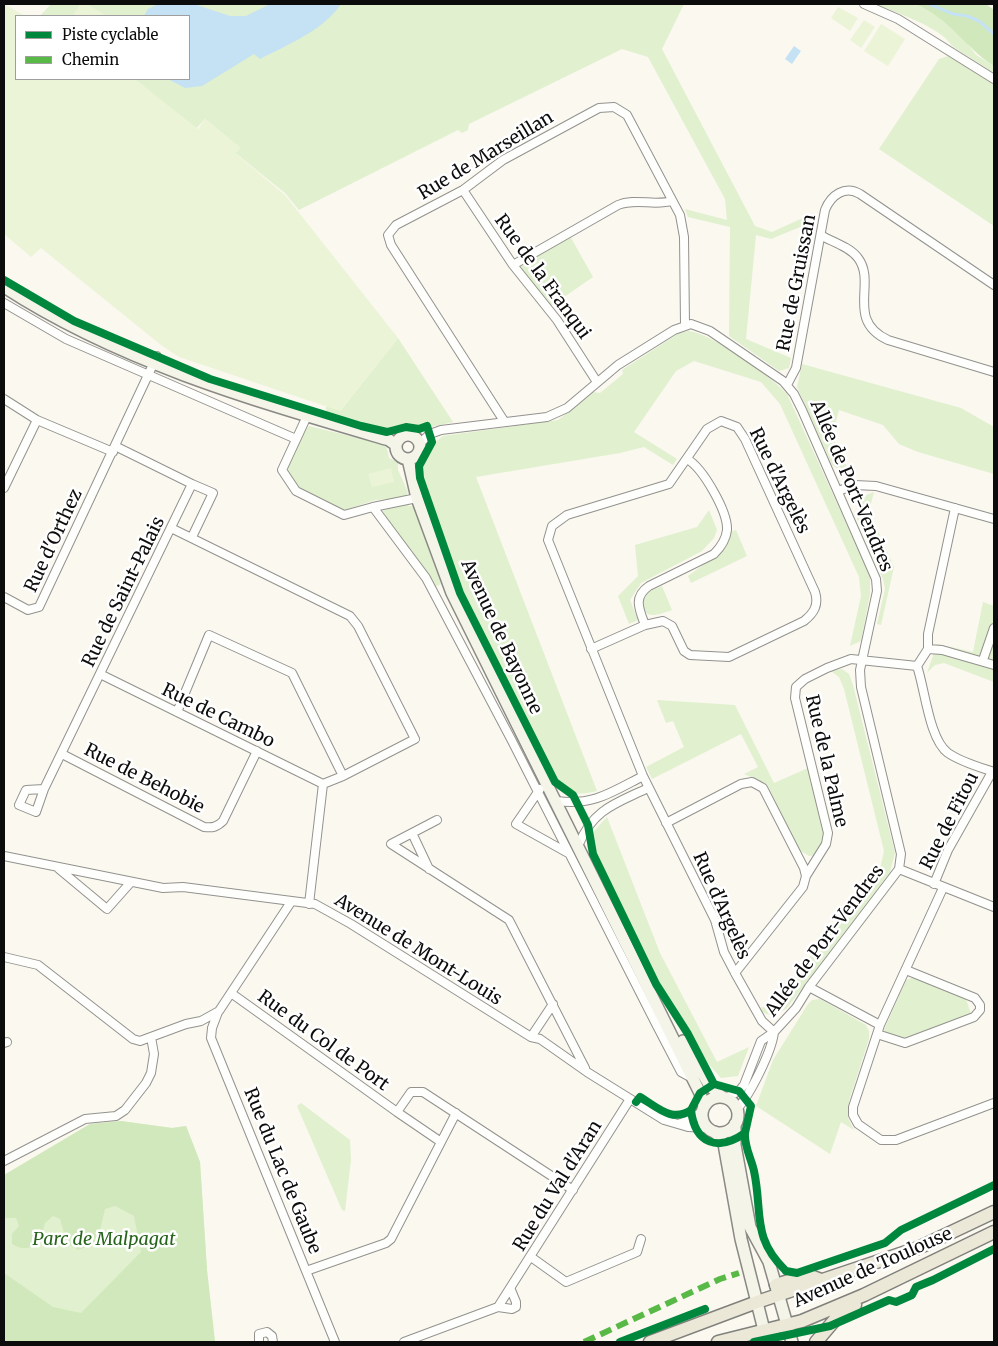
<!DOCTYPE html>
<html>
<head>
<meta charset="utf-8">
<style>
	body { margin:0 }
	#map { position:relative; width:998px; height:1346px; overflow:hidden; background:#faf8ef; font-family:Merriweather,serif }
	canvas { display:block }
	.frame { position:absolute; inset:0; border:5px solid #0c0c0c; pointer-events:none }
	.legend { position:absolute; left:15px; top:15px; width:175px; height:65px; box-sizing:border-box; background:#fff; border:1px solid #9e9e9e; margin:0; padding:6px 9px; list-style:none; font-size:15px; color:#0c0c0c }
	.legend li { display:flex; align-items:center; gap:10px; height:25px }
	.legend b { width:25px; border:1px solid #9e9e9e }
</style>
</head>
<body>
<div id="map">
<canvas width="998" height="1346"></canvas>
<div class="frame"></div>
<ul class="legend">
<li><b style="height:6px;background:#00873e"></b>Piste cyclable</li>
<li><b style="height:6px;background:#58b947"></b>Chemin</li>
</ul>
</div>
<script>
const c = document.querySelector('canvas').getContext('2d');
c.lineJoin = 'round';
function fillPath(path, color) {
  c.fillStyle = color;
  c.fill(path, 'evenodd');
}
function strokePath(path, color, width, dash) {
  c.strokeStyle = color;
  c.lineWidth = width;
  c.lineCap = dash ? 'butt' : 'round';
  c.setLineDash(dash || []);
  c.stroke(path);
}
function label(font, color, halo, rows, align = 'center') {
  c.font = font + ' Merriweather,serif';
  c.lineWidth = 5;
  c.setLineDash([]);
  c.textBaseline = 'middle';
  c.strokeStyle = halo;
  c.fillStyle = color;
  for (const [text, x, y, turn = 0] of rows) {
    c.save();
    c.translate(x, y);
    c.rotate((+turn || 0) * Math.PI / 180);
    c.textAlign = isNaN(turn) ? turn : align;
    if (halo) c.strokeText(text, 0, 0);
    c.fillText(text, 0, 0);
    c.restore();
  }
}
fillPath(new Path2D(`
	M 51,4 L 684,4 L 662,49 L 755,226 L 772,232 L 814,213 L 817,220 L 771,239 L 756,235 L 746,339 L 791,358 L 789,368 L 779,371 L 729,336 L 730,227 L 688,217 L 685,209 L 727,220 L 725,199 L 648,57 L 622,49 L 469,124 L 468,130 L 462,133 L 458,130 L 299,210 L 285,193 L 234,152 L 239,147 L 205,119 L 192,133 L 126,79 L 189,79 L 189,16 L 40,16 Z
	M 874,4 L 915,4 L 933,12 L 959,33 L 976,55 L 994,66 L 994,73 L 952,46 C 941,27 895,12 874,4 Z
	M 948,56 L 994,85 L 994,226 L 879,149 L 939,59 Z
	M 570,236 L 593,277 L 551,306 L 522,270 L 521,266 Z
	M 688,331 C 710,332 772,377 787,394 L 870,575 L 870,594 L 861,641 L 850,646 L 861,596 L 859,577 L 780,404 L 761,382 L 694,361 L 676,371 L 634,432 L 677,459 L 673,465 L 644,447 L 620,453 L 476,477 L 597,791 C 582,795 568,795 555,784 L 459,594 L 423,486 L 422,465 L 432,445 L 443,436 L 558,420 L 593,392 L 600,393 L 623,374 L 622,370 L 679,333 Z
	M 398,338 L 453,422 L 431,427 L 428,423 L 417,426 L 407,424 L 386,430 L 326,412 L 326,406 L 341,410 Z
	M 802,364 L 961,408 L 994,427 L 994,474 L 918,452 L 899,444 L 883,425 L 839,410 L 832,436 L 850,473 L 843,472 L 832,465 L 797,387 Z
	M 309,426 L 386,445 L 389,458 L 398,462 L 398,470 L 408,492 L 405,498 L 375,500 L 342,511 L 299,488 L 286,467 L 303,431 Z
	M 874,492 L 869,511 L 894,567 L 881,625 L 877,624 L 885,589 L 883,579 L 857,519 L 858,504 L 864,496 Z
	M 403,504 L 414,507 L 441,584 L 435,587 L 382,511 Z
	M 709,510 L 717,530 L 714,538 L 702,551 L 641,583 L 630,600 L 638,620 L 629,624 L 618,596 L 638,576 L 635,545 L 697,527 Z
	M 736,530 L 747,556 L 691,583 L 688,576 C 706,563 721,553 730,532 Z
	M 662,586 L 672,610 C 657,615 642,622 642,599 L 646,593 Z
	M 983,602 L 994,606 L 994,682 L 944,663 L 935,665 L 927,673 L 937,644 L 973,652 Z
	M 842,669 L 849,674 L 853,685 L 895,853 L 890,872 L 787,1008 C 778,1014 772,1017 762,1012 L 761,1007 L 774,1008 L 792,980 L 881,865 L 884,851 L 844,689 L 839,677 L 831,671 Z
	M 657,700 L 735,705 L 774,783 L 808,768 L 825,833 L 825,841 L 815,855 L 809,856 L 799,850 L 767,784 L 744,774 L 758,767 L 741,734 L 652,779 L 646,767 L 684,747 L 673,721 L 666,723 Z
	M 607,817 L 660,953 L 717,1062 L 749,1047 L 738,1076 L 721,1078 C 661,1012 627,925 587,846 L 594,831 Z
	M 914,977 L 966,999 L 971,1014 L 902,1040 L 886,1034 L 884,1030 L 906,980 Z
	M 820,999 L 866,1025 L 869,1031 L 869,1039 L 849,1101 L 848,1118 L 854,1130 L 841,1122 L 830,1154 L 756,1106 L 773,1060 L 808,1004 L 812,1000 Z
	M 301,1103 L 350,1140 L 351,1160 L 345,1211 L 342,1210 L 297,1106 Z
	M 121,1121 L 172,1128 L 186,1126 L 200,1162 L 207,1270 L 215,1342 L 4,1342 L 4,1175 L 90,1124 Z`), '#e1f0ce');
fillPath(new Path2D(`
	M 915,4 L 986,4 L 994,10 L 994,66 C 965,48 949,17 915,4 Z
	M 121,1121 L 172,1128 L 186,1126 L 200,1162 L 207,1270 L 215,1342 L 4,1342 L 4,1273 L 53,1307 L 81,1313 L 141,1252 L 134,1216 L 115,1206 L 105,1209 L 97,1243 L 78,1250 L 67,1243 L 60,1219 L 53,1216 L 45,1223 L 39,1244 C 28,1249 22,1250 12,1244 L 12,1234 L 19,1226 L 16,1218 L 4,1218 L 4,1175 L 90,1124 Z`), '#d1e8bc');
fillPath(new Path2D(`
	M 4,4 L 25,16 L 16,16 L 16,79 L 135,79 L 198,129 L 205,119 L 241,148 L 235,153 L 285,195 L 398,338 L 340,411 L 179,357 L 161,345 L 41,248 L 31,257 L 4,234 Z
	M 80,4 L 87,4 L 107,16 L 73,16 Z
	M 838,7 L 858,18 L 850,31 L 831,18 Z
	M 864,20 L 875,27 L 861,48 L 850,40 Z
	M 881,24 L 905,39 L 888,66 L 864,51 Z
	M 391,468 L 394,482 L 372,487 L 368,474 Z`), '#ecf4d8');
fillPath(new Path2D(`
	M 158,4 L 194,4 L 230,16 L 246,16 L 270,4 L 341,4 C 324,30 287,45 260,59 L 254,54 L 202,86 L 185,88 L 168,79 L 189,79 L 189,16 L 144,16 L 148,9 Z
	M 794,46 L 801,51 L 792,64 L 785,59 Z`), '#c5e2f5');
strokePath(new Path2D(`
	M 929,4 L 953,14 L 967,16 L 979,21 L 994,34`), '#c5e2f5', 3);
const street = new Path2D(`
	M 864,4 L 898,19 L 994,79
	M 463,190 L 513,265 L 557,320 L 597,382
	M 822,236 C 833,242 850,247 858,258 C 877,283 845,320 888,340 L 994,372
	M 513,265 L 618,205 C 635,198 654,206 672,201
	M 4,303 L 66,339 L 296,439
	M 787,385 L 796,368 L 825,210 C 831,195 845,185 860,194 L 994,285
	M 4,399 L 37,420 L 113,452
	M 307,416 L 282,470 L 296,491 L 344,515 L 373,507 L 426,578 L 512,741 L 656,1024 L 681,1072 L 692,1078
	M 504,421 L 391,245 L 388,235 L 396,225 L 463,190 L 503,160 L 599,108 L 614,107 L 627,115 L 680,215 L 684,237 L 685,325
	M 419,444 L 430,434 L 441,430 L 547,417 L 567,408 L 618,365 L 674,330 L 691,324 L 710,331 L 783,381 L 794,394 L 802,410 L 876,579 L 877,591 L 860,670 L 861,687 L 901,854 L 899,869 L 809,987 L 796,1008 L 774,1032 L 761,1041 L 744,1085 L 739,1091 L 726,1098
	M 4,488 L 37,420
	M 838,491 L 855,485 L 876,486 L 994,519
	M 373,507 L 417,498
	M 955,508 L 928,634 L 928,649 L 917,666 C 925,689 929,739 948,753 C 961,762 979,767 994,772
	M 171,528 L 350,616 L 358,626 L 415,739 L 343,776 L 323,784
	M 192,537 L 213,493 L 192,484
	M 4,597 L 28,610 L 39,607 L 157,356
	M 645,625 C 639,609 633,597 649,586 L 714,554 C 721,547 726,540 727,530 C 728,512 703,468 687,459
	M 591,649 L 645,625 L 663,621 L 672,626 L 684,651 L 690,655 L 729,657 L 804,621 C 814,613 819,605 815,592 L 745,439 L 737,427 L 721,421 L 707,429 L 669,484 L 567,515 L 552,526 L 548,540 L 643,776 L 715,920 L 724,952 L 735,973 L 762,1021 L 774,1032
	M 928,649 L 942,650 L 994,665
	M 983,660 L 994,628
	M 100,674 L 323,784
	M 177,712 L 209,635 L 292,673 L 343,776
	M 62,754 L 204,827 C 213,828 217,827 223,821 L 257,751
	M 44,789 L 36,812 L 19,805 L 26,790 L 44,789 L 192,484 L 115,446
	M 540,789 L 516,824 L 568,853
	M 557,801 C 593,806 612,792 643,776
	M 437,820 L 391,844 L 509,920 L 585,1068
	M 666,823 L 741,784 L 752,782 L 763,788 L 804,868 L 806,876 L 803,887 L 735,973
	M 412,833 L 429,869
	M 579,844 C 593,809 617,803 648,788
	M 4,856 L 163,888 L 183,887 L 315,904 L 351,924 L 531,1037 L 540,1039 L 587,1072 L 664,1120 L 688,1127 L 708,1128
	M 59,869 L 107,909 L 131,882
	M 899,869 L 994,907
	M 806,876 L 826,844 L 828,833 L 795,698 L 796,687 L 805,679 L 827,668 L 851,659 L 917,666
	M 934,884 L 948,850 L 992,772
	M 309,904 L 323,784
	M 4,957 L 38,965 L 133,1039 L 140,1041 L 186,1024 L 201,1021 L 219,1011 L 291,902
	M 809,987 L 880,1025 L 853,1107 L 853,1115 L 858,1124 L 881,1140 L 896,1140 L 994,1103
	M 231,993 L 397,1112 L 411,1092 L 423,1092 L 573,1190
	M 218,1012 L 212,1028 L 211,1038 L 335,1342
	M 880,1025 L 943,888
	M 877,1034 L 905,1043 L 974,1017 L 980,1010 L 980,1005 L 975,998 L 906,970
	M 531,1037 L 553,1004
	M 4,1043 L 7,1042
	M 737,1109 C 750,1095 772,1051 774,1032
	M 397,1112 L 441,1142
	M 678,1124 L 692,1119 L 702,1111
	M 4,1161 L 85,1119 L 116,1116 L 125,1110 L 146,1083 L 151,1073 L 154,1054 L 151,1037
	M 531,1257 L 566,1282 L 637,1252 L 641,1239
	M 306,1271 L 386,1243 L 391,1239 L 456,1113
	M 498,1307 L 512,1309 L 516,1307 L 516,1302 L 511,1290
	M 259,1342 L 259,1334 L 267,1332 L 272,1336 L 273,1342
	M 404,1342 L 498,1307 L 630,1099`);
const secondary = new Path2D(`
	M 4,287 C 121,363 256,401 389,440 L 396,445
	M396 447a12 12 0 1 1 24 0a12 12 0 1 1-24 0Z
	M 408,459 L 417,498 L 452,593 L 700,1093 L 704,1106
	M 683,1041 L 710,1086 L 722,1097
	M702 1115a18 18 0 1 1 36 0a18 18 0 1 1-36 0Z
	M 735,1124 L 735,1145 L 750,1227 L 769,1262 L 792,1342
	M 715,1132 L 724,1144 L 741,1239 L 767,1342`);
const primary = new Path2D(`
	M 776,1285 L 808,1275 L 821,1280
	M 650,1342 L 757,1302 L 918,1248 L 994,1212
	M 718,1342 L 802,1321 L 864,1295 L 994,1232
	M 816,1342 L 844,1309 L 855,1305`);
strokePath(street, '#93928e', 10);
strokePath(secondary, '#8a8985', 14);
strokePath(primary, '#80807c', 15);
strokePath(street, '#fefefd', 8);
strokePath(secondary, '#f4f4e8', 11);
strokePath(primary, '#ece8d7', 12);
strokePath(new Path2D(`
	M 584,1342 L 720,1279 L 739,1273`), '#58b947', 6, [12, 6]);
strokePath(new Path2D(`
	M 4,280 L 74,321 L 210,379 L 361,426 L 387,432 L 406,427 L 419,429 L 427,426 L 432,442 L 419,466 L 420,478 L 460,593 L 555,782 L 573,795 L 588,825 L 593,854 L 656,984 L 688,1034 L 714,1084
	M 714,1084 L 739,1091 L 751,1106 L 745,1133 C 718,1152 695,1144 691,1110 L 700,1093 Z
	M 636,1102 L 640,1097 C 657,1107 672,1123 691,1110
	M 745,1133 C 744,1146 751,1158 754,1171 C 763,1213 751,1237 786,1271
	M 786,1271 L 797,1273 L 885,1243 L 901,1230 L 994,1185
	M 620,1342 L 705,1309
	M 754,1342 L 830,1326 L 889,1300 L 896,1302 L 912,1295 L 916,1287 L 933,1280 L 994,1249`), '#00873e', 8);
label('18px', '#0c0c0c', '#fff', [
	["Rue de Marseillan",486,156,-31],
	["Rue de la Franqui",542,277,54],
	["Rue de Gruissan",797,283,-79],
	["Rue d'Argelès",779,481,64],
	["Allée de Port-Vendres",851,486,67],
	["Rue d'Orthez",54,541,-65],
	["Rue de Saint-Palais",124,592,-64],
	["Avenue de Bayonne",501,637,65],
	["Rue de Cambo",218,716,26],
	["Rue de la Palme",826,761,77],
	["Rue de Behobie",144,779,27],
	["Rue de Fitou",950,821,-63],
	["Rue d'Argelès",721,906,66],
	["Allée de Port-Vendres",825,941,-53],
	["Avenue de Mont-Louis",418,950,32],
	["Rue du Col de Port",323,1041,36],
	["Rue du Lac de Gaube",282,1171,68],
	["Rue du Val d'Aran",558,1186,-58],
	["Avenue de Toulouse",873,1268,-24]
]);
label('italic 18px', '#27641b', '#fff', [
	["Parc de Malpagat",104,1240]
]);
</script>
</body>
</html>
